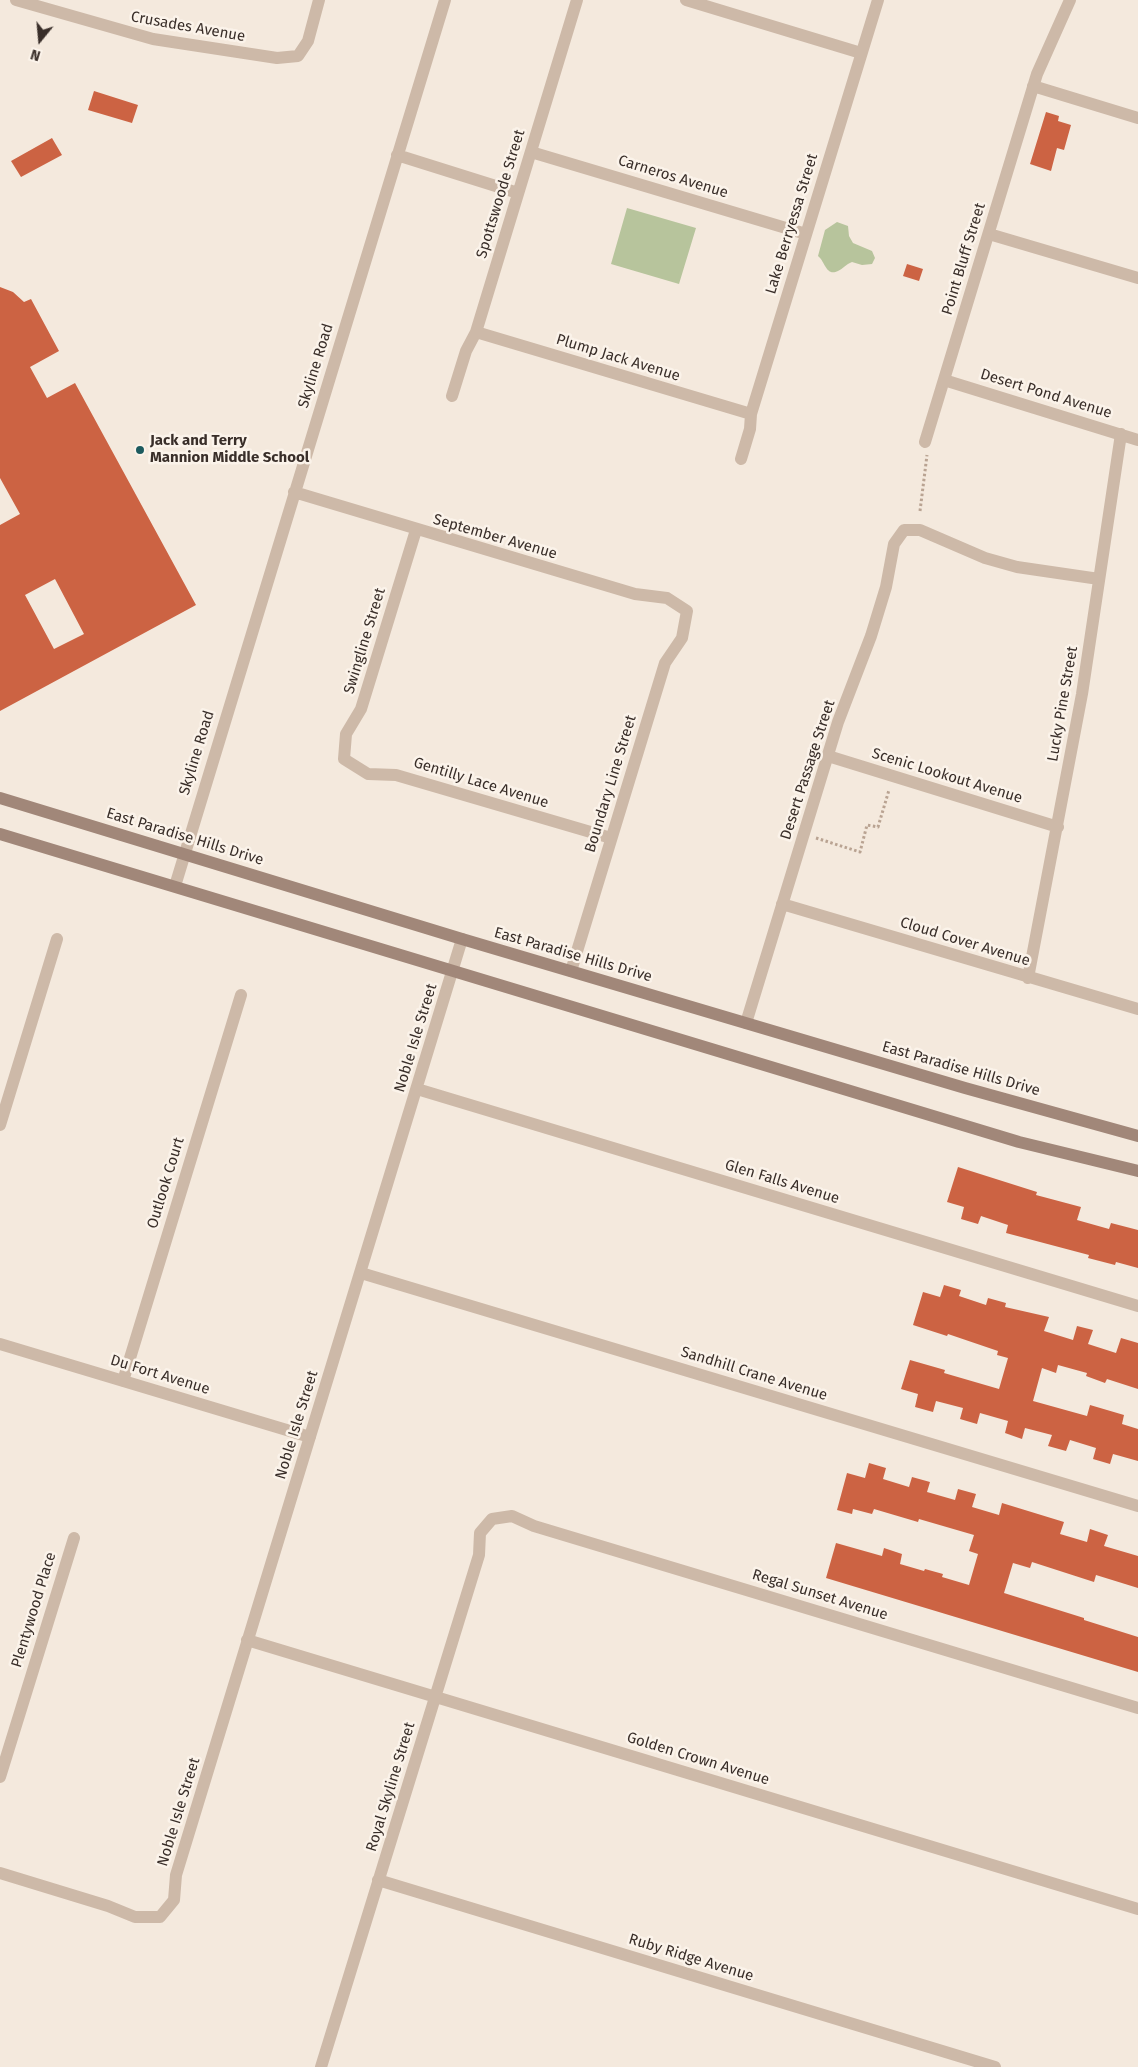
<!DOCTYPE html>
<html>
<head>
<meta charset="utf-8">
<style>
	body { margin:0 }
	#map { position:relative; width:1138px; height:2067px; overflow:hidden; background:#f4e9dd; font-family:"Fira Sans",sans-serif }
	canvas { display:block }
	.north { position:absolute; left:15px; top:15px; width:50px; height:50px; -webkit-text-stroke:4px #fbf3ea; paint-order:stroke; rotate:197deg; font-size:14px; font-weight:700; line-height:20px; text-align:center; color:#392e29 }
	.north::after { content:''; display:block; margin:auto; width:18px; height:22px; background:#392e29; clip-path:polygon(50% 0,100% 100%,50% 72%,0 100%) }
</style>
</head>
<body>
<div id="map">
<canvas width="1138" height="2067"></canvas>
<div class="north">N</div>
</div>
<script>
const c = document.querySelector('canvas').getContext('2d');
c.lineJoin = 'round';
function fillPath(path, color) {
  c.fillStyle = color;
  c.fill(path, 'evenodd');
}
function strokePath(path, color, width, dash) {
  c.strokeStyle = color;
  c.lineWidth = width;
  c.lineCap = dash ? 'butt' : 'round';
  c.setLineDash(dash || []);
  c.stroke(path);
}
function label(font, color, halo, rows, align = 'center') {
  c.font = font + ' "Fira Sans",sans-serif';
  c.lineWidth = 5;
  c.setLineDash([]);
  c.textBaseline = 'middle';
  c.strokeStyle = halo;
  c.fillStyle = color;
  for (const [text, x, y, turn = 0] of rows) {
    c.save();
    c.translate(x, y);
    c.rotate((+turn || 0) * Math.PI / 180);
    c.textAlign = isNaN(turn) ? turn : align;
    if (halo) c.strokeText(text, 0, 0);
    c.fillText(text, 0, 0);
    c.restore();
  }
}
fillPath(new Path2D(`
	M 627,208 L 696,228 L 679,284 L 611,264 Z
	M 837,222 L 848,226 L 849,236 L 853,243 L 872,251 L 875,258 L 872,264 L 862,265 L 852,262 C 846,264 843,269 838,271 C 826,277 825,261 818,256 L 825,230 Z`), '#b7c49c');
fillPath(new Path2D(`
	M 94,91 L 138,105 L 132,123 L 88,110 Z
	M 1046,112 L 1059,116 L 1058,121 L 1071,125 L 1064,150 L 1057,148 L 1051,171 L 1030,164 Z
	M 52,138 L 62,155 L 21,177 L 11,161 Z
	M 907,264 L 923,269 L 919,281 L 903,276 Z
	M 0,287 L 13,292 L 24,302 L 31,299 L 59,351 L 30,367 L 47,398 L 75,383 L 196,605 L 0,711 L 0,525 L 20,514 L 0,478 ZM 55,579 L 84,634 L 54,649 L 25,595 Z
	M 958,1167 L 1037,1192 L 1036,1195 L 1081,1207 L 1077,1220 L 1109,1229 L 1111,1223 L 1138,1230 L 1138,1268 L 1116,1262 L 1115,1265 L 1088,1258 L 1089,1255 L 1006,1233 L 1008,1225 L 981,1216 L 978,1224 L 961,1219 L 964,1207 L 947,1202 Z
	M 944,1285 L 961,1290 L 959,1296 L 986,1305 L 988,1298 L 1006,1303 L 1005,1307 L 1049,1317 L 1044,1331 L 1073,1340 L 1077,1326 L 1093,1330 L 1088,1344 L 1116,1353 L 1121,1338 L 1138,1343 L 1138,1389 L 1107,1379 L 1105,1383 L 1086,1376 L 1087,1373 L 1058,1365 L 1056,1373 L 1042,1368 L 1033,1401 L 1087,1416 L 1090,1405 L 1124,1415 L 1122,1424 L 1138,1429 L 1138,1461 L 1113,1454 L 1110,1464 L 1093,1459 L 1096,1448 L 1070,1440 L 1066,1451 L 1048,1446 L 1052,1435 L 1025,1428 L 1022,1439 L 1005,1433 L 1008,1421 L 980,1413 L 977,1424 L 960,1419 L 963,1408 L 936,1401 L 933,1412 L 915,1407 L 918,1394 L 901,1389 L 910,1360 L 945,1370 L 944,1373 L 999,1389 L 1008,1358 L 997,1355 L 998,1351 L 948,1334 L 947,1336 L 913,1325 L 923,1292 L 940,1297 Z
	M 869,1463 L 886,1468 L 883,1479 L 909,1487 L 912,1477 L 930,1482 L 927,1492 L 955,1500 L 958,1489 L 976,1494 L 972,1507 L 999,1515 L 1002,1503 L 1064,1522 L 1060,1534 L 1087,1542 L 1090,1529 L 1108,1535 L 1104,1546 L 1138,1556 L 1138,1588 L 1096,1575 L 1094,1582 L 1032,1562 L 1030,1568 L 1013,1563 L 1004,1593 L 1084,1618 L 1084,1620 L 1138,1637 L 1138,1672 L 826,1578 L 836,1543 L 882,1556 L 884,1548 L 902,1554 L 900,1564 L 924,1571 L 925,1569 L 943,1574 L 942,1577 L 969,1585 L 978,1554 L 969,1551 L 974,1535 L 919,1519 L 918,1522 L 874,1509 L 872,1514 L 853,1509 L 852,1514 L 837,1510 L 847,1473 L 865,1478 Z`), '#cc6343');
strokePath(new Path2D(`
	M 920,511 L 927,455
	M 816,838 L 860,852 L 867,825 L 878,827 L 889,790`), '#b9a392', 3, [2.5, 2.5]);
strokePath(new Path2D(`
	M 16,0 L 153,39 L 277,58 L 298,56 L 308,41 L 319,0
	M 686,0 L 861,53
	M 1033,86 L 1138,118
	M 531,152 L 806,234
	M 397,155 L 518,193
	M 989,234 L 1138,278
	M 476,332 L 751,414
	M 944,380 L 1138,440
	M 452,396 L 466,351 L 476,332 L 577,0
	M 925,442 L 1037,74 L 1070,0
	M 741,459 L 750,429 L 751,414 L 878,0
	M 294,492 L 635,594 L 667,598 L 687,611 L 682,638 L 665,663 L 571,971
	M 416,530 L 361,709 L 346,734 L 344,759 L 368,774 L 396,775 L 611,838
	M 828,756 L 1058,827
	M 175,886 L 445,0
	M 782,904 L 1138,1009
	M 1028,978 L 1082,694 L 1121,434
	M 746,1023 L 838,722 L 871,636 L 886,587 L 894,544 L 904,530 L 920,530 L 985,558 L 1017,567 L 1099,579
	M 417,1089 L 1138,1306
	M 0,1125 L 57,939
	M 361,1273 L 1138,1506
	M 0,1344 L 310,1437
	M 123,1381 L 241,995
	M 247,1640 L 1138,1909
	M 0,1777 L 74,1538
	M 0,1873 L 108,1906 L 135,1917 L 160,1917 L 174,1900 L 176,1875 L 462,939
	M 378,1880 L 995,2067
	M 321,2067 L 479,1555 L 480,1533 L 492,1519 L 512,1516 L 534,1526 L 1138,1708`), '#cdb9a8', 12);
strokePath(new Path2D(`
	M 0,798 L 462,939 L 965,1088 L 1138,1136
	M 0,834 L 1019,1142 L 1138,1171`), '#a18779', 12);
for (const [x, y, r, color] of [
	[140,450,5,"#1c5a5e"]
]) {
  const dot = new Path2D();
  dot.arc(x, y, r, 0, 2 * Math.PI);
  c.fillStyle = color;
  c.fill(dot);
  strokePath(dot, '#fbf3ea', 2);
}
label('15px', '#392e29', '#fbf3ea', [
	["Crusades Avenue",188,27,10],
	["Carneros Avenue",673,177,17],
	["Spottswoode Street",501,194,-73],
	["Lake Berryessa Street",792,224,-73],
	["Point Bluff Street",964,259,-73],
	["Plump Jack Avenue",618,358,17],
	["Skyline Road",316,366,-73],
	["Desert Pond Avenue",1046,394,17],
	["September Avenue",495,537,16],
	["Swingline Street",365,641,-73],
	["Lucky Pine Street",1063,704,-80],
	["Skyline Road",197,753,-73],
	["Desert Passage Street",808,770,-72],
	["Scenic Lookout Avenue",947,776,17],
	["Gentilly Lace Avenue",481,783,17],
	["Boundary Line Street",611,784,-73],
	["East Paradise Hills Drive",185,837,17],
	["Cloud Cover Avenue",965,942,17],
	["East Paradise Hills Drive",573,955,16],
	["Noble Isle Street",416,1038,-73],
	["East Paradise Hills Drive",961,1069,16],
	["Glen Falls Avenue",782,1182,17],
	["Outlook Court",166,1183,-73],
	["Sandhill Crane Avenue",754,1374,17],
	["Du Fort Avenue",160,1375,17],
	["Noble Isle Street",297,1425,-73],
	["Regal Sunset Avenue",820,1595,17],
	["Plentywood Place",34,1610,-73],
	["Golden Crown Avenue",698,1759,17],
	["Royal Skyline Street",391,1787,-73],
	["Noble Isle Street",179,1812,-73],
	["Ruby Ridge Avenue",691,1958,17]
]);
label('bold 15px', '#392e29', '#fbf3ea', [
	["Jack and Terry",150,441],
	["Mannion Middle School",150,458]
], 'left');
</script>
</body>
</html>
